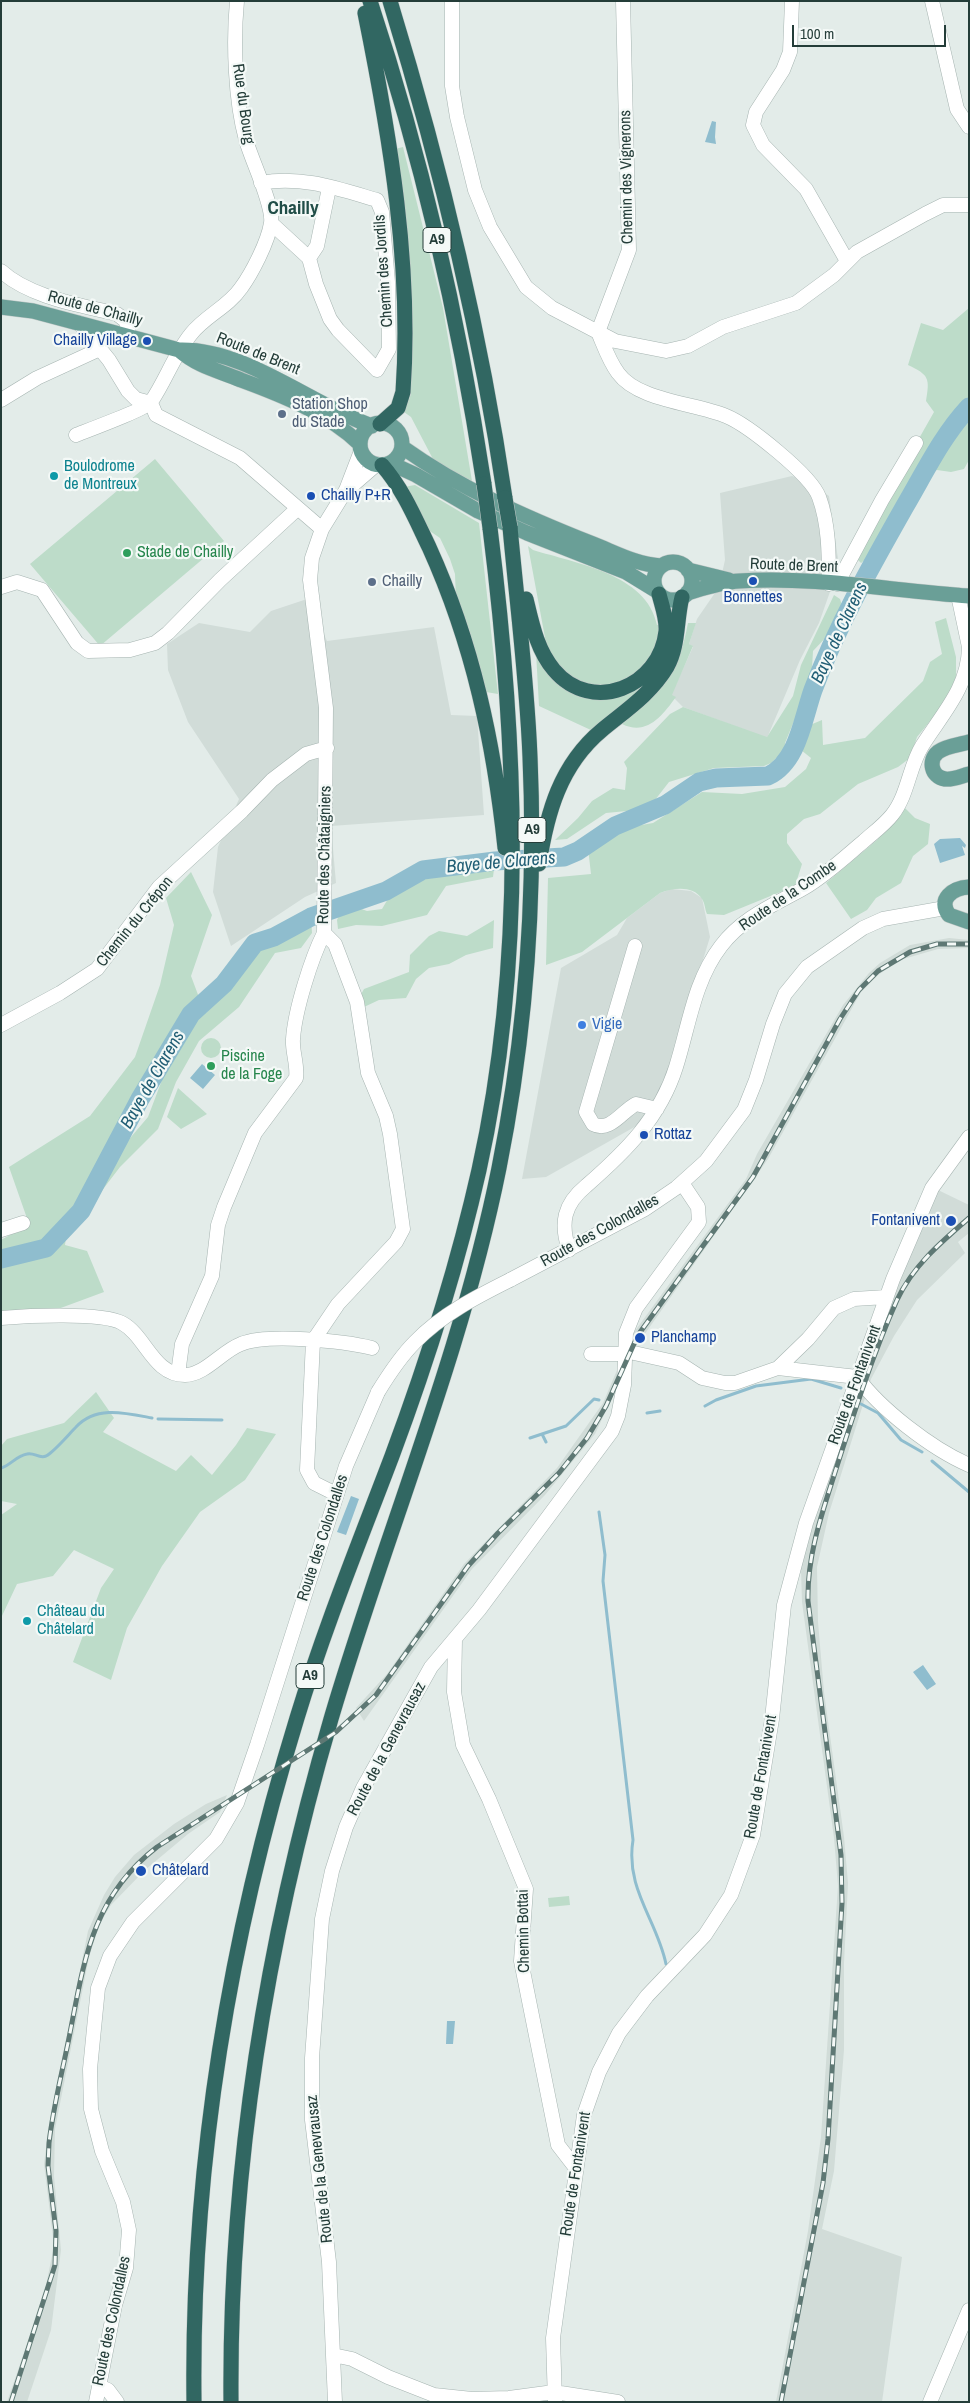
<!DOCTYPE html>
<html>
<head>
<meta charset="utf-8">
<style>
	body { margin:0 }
	#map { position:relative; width:970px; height:2403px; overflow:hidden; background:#e3ece9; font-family:"Archivo Narrow",sans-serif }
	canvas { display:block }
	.frame { position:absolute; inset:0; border:2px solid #243d39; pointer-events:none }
	.scale { position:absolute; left:792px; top:25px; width:154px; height:22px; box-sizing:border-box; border:2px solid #243d39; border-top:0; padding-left:6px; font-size:15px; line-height:18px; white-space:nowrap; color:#243d39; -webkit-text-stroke:4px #f4f9f7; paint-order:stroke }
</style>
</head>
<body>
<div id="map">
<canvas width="970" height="2403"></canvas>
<div class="frame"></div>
<div class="scale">100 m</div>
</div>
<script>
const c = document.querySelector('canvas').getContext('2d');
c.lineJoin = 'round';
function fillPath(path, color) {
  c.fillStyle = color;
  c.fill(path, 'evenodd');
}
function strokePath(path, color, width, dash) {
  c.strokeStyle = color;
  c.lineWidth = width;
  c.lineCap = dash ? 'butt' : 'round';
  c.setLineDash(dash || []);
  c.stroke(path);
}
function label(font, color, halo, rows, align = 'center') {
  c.font = font + ' "Archivo Narrow",sans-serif';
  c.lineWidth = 4.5;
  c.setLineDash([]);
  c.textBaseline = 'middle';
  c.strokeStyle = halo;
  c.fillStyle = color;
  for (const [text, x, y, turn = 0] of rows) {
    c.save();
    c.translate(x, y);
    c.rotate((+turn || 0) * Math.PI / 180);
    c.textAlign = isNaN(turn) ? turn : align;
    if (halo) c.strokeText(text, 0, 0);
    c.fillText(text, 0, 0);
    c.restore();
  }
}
fillPath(new Path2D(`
	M 792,476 L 809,482 L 829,496 L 839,566 L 819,623 L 800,660 L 767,738 L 683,707 L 671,695 L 693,647 L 689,644 L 697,619 L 719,587 L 725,560 L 720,493 Z
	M 307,599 L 327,641 L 434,627 L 451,715 L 477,716 L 484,815 L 331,826 L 336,883 L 305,897 L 231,946 L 213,892 L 218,847 L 239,799 L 188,722 L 168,670 L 167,644 L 199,623 L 250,632 L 271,611 Z
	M 672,889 L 691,891 L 702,898 L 710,937 L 694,989 L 661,1112 L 546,1177 L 522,1179 L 561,968 L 617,935 L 627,918 L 660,893 Z
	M 949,938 L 969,940 L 969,948 L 938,949 L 900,960 L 878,975 L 861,992 L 768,1159 L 637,1345 L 595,1434 L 545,1495 L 472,1569 L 364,1721 L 356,1708 L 387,1674 L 464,1564 L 557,1468 L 603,1403 L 632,1335 L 746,1179 L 757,1154 L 843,1005 L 869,973 L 880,963 L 910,945 Z
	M 938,1190 L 969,1205 L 969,1233 L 958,1242 L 965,1253 L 917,1300 L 894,1336 L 871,1379 L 829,1513 L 817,1567 L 818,1622 L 824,1692 L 844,1837 L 848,1883 L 844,1963 L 844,2050 L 834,2171 L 822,2229 L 902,2257 L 882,2402 L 776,2402 L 808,2231 L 821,2137 L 838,1886 L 834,1838 L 802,1602 L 801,1569 L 811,1525 L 889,1302 Z
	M 227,1795 L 220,1812 L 188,1834 L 145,1870 L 111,1905 L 100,1923 L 89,1957 L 55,2129 L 54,2176 L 61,2250 L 51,2330 L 27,2402 L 7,2402 L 44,2295 L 54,2246 L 44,2164 L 49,2124 L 88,1931 L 104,1895 L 115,1877 L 134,1855 L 174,1824 L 206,1804 Z`), '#d1dcd8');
fillPath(new Path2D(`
	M 403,147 L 443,308 L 472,481 L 434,461 L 411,417 L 404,412 L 411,394 L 410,311 L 395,149 Z
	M 969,308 L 969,460 L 964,469 L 951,472 L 937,470 L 918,475 L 887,520 L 870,556 L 861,563 L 853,555 L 934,412 L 926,401 C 930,378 929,375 908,365 L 921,323 L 943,330 Z
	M 155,459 L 224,541 L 100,646 L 30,564 Z
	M 415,485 L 479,523 L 498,694 L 486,692 L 469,629 L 456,600 L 455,574 L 450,559 L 440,538 L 424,527 L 404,487 Z
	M 528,546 L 533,550 C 575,563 647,574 657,625 L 660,625 C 660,630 660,636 659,640 C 648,676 604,699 572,677 C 559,668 552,656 546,643 Z
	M 834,595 L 840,599 L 843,609 L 830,633 L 813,651 L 811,685 L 804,708 L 794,721 L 785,743 L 785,750 L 771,763 L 764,766 L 714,768 L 669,782 L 648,809 L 606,813 L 567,839 L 555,840 L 578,818 L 592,801 L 613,788 L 625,790 L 627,768 L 624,762 L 670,714 L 683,707 L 767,737 L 793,696 L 801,665 Z
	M 946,618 L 956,657 L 956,676 L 949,698 L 917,737 L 910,758 L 898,767 L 858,784 L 820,814 L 804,819 L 787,834 L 787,843 L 802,864 L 795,886 L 724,915 L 707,914 C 705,910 705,903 702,899 C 693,885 673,888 660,893 L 582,952 L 546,965 L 548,878 L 591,874 L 588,848 L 630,827 L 653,823 L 702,792 L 742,794 L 785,787 L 806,769 L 811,758 L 801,750 L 810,725 L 822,720 L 823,745 L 865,738 L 923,681 L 930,662 L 942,654 L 935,622 Z
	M 688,623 L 696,623 L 689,644 L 693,646 L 672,695 L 676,697 C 662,716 647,736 622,724 C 662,692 678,675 688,623 Z
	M 536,652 L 583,696 L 649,679 L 645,685 L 593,731 L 539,706 Z
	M 905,808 L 915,818 L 930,824 L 928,844 L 913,856 L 901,883 L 876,898 L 867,910 L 851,919 L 826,883 L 877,840 Z
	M 495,861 L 493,877 L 446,886 L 427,915 L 382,926 L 356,925 L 338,929 L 337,920 L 341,911 L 353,906 L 367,911 L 382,909 L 392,892 L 423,870 Z
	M 191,872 L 212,915 L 191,976 L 200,1000 L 194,1018 L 207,1012 L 224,984 L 255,943 L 274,937 L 311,917 L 312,933 L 301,948 L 275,953 L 239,1007 L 199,1041 L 176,1082 L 158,1129 L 120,1167 L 94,1201 L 114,1157 L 148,1117 L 165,1072 L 152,1085 L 110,1142 L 69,1215 L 65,1245 L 87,1251 L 104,1292 L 58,1309 L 1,1313 L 1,1240 L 29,1224 L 9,1167 L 90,1116 L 135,1057 L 160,985 L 174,925 L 166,898 Z
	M 494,920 L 493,948 L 466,955 L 449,964 L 429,968 L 416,979 L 406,998 L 379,1000 L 364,1007 L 357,1002 L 364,989 L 409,972 L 410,955 L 429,936 L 439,931 L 467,936 Z
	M201 1048a10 10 0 1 1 20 0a10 10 0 1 1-20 0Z
	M 178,1088 L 207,1114 L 181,1129 L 167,1117 Z
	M 96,1392 L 114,1418 L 103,1432 L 176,1471 L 191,1455 L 212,1475 L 236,1445 L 247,1428 L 276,1434 L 245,1480 L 200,1512 L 162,1566 L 127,1628 L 111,1680 L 73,1662 L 101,1588 L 114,1569 L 74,1550 L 53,1576 L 17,1584 L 1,1618 L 1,1515 L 17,1504 L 1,1501 L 1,1446 L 7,1439 L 64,1423 Z
	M 569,1896 L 570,1905 L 549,1907 L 548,1898 Z`), '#bddcc9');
fillPath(new Path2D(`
	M 712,121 L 716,122 L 715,137 L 716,144 L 705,142 Z
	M 960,838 L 966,845 L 965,848 L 962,846 L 965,855 L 940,863 L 934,844 L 940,839 Z
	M 202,1064 L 215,1075 L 203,1089 L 190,1078 Z
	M 351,1496 L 359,1499 L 346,1535 L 337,1532 Z
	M 923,1665 L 936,1684 L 927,1690 L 913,1672 Z
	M 447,2021 L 455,2021 L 453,2044 L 446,2044 Z`), '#8fbdce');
strokePath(new Path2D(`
	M 861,1404 L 878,1413 L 901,1440 L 922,1452
	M 705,1406 L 716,1400 L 756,1386 L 811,1379 L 841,1388
	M 647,1413 L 660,1411
	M 158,1419 L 222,1420
	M 542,1434 L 546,1442
	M 530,1438 L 566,1426 L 594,1399 L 599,1400
	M 932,1461 L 969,1492
	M 1,1468 C 11,1465 16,1456 27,1454 C 34,1452 39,1459 46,1456 C 54,1452 69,1434 76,1427 C 96,1405 126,1413 152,1418
	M 599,1512 L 605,1555 L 603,1581 L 633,1840 C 625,1889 657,1920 666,1964`), '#8fbdce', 3);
strokePath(new Path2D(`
	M 1,1259 L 46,1248 L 81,1211 L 140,1099 L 191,1014 L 224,984 L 255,943 L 274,937 L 311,917 L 386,891 L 423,870 L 495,861 L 564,857 L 578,851 L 615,826 L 665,805 L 699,782 L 716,778 L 768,776 C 798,762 803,718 813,690 C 837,626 871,566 905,506 C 925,472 942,436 969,407`), '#8fbdce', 19);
const minor = new Path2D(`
	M 452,1 L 452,86 L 457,117 L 475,190 L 490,227 L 526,287 L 552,308 L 615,341 L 666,351 L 688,346 L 723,327 L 796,303 L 834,275 L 857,252 L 925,214 L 943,205 L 969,205
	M 623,1 L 629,250 L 598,332 C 604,346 609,361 618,373 C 638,401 695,403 726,416 C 748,425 811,475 819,497 C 829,524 829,555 829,584
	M 792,1 L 790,52 L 783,70 L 756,112 L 753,125 L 763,145 L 806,189 L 847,261
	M 932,1 L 957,109 L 969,127
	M 261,183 C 300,175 339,189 377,200 L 382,212 L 388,282 L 389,349 L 377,370 L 338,330 L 330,319 L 316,284 L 309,258 L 271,223
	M 309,258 L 317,246 L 329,188
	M 1,271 C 29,297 80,305 117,314 L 126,321 L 129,335
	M 79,323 L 109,360 L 128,391 L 136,399 L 151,403
	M 1,400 L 37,378 L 100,349
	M 151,403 L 156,415 L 240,458 L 322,529
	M 76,435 C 86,431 148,408 151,402 C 166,380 174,355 191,334 C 205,316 228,307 241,288 C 252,273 268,242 271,223 C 274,206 251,159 246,140 C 235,100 233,42 237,1
	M 347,490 L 377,464
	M 837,584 L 882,500 L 916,443
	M 1,587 L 17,582 L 42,590 L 77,643 L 88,651 L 130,650 L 155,643 L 168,633 L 220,580 L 297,509
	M 958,595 L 969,647
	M 635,946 L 586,1112 L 593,1124 C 610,1133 622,1111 636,1104 L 657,1109
	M 1,1025 L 60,993 L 97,969 L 159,887 L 242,811 L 272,780 L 306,754 L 327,748
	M 1,1230 L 23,1223
	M 569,1250 C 560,1223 564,1204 586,1186 C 625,1152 660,1118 676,1067 C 689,1026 694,981 721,946 C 743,917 774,905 804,888 C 826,875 845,857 864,841 C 873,833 884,825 892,815 C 908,795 909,767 922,746 C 942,714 968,688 969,648
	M 510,1280 L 645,1209 L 676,1188 L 706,1161 L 744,1110 L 756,1080 L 773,1024 L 785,994 L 807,967 L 863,928 L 883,919 L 945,908
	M 1,1318 C 26,1316 102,1312 122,1323 C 146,1336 153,1375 185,1375 C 205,1375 222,1351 241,1344 C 267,1333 344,1341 372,1348
	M 625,1351 L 679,1363 L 702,1378 L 725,1383 L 735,1383 L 778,1368 L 857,1377
	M 591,1354 L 625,1354
	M 778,1368 L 808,1339 L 834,1308 L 854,1299 L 886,1297
	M 178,1374 L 182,1344 L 212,1276 L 218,1225 L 224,1207 L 255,1133 L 296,1078 C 298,1065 292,1052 293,1039 C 295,1010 311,959 324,933
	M 857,1377 C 880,1409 932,1449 969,1465
	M 336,1494 L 314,1483 L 307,1470 L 313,1341 L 338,1304 L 396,1242 L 403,1229 L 390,1134 L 386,1116 L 368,1073 L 357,1002 L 335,944 L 324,933 L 326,708 L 310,580 L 312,558 L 322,529 L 346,490 L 361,451
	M 455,1639 L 454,1692 L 463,1745 L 489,1799 L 526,1889 L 521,1961 L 558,2145 L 575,2167
	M 333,2355 L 352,2359 L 388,2377 L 434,2395 L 472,2399 L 509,2398 L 554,2392 L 618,2402
	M 99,2386 L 108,2390 L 117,2402
	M 96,2402 L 115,2305 L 126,2268 L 129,2230 L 123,2202 L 102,2151 L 91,2109 L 90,2069 L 98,1988 L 110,1956 L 133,1922 L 216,1839 L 237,1803 L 257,1745 L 346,1466 L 378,1392
	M 335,2402 L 329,2262 L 312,2120 L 312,2058 L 322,1919 L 332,1871 L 346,1827 L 363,1788 L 431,1667 L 479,1610 L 612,1431 L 618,1416 L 624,1385 L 626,1333 L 636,1308 L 699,1222 L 698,1207 L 682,1183
	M 555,2402 L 553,2338 L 584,2115 L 599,2072 L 619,2033 L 647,1996 L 705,1935 L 731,1895 L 753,1835 L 772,1719 L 784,1605 L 806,1523 L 893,1279 L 932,1188 L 969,1137
	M 930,2402 L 969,2310`);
const major = new Path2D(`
	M 1,307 L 33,311 L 179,350 C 245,348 311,405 372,426
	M 179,350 C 199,367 217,370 241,380 C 282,395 329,414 360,444
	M360 444a21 21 0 1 1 42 0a21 21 0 1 1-42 0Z
	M 402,447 C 461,489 525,517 593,544 C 616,553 635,564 661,566
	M 390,463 L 416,475 L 478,511 L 527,533 L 626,572 L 657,591
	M654 581a19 19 0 1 1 38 0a19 19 0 1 1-38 0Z
	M 688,570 L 729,580
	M 687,593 C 704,588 722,582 739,581 C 815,576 893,591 969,596
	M 969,742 C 959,745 946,746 938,752 C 928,760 931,777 945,779 C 953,780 961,776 969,774
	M 969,887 C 953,888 937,899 949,915 L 969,922`);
const highway = new Path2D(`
	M 370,1 C 422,158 459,320 484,484
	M 390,1 C 440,164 480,329 505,498
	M 365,13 C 390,137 412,265 403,392 L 398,408 L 380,424
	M 382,465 C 403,489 415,518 429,547 C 473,644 494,743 505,848
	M 526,599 C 532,624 537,650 554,670 C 592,715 660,687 666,631 C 667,619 662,606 659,594
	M 539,864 C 547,813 560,765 602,730 C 625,711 651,694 667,667 C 679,645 676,621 682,597
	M 194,2402 C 191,2171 229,1939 297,1718 C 324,1629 359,1543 392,1456 C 427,1362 457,1268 479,1170 C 526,958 517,742 490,528
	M 231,2402 C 229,2170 266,1942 331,1719 C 385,1535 461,1357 499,1168 C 526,1033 536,895 530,757 C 527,680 517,604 510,527`);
strokePath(minor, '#a6b4b1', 15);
strokePath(major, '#c2c9c8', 16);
strokePath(highway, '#c2c9c8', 16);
strokePath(minor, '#fff', 14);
strokePath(major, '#6a9f97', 15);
strokePath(highway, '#316762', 15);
const rail = new Path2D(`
	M 11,2402 L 55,2265 L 56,2231 L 48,2166 L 49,2143 C 53,2108 62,2073 69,2038 C 84,1962 91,1898 157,1847 L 336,1732 L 376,1695 L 468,1566 L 498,1533 L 559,1473 L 587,1438 L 606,1406 L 638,1335 L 753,1177 L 840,1019 L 859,990 L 878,971 L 910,952 L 937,944 L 969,944
	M 781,2402 L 823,2183 L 828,2139 L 842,1903 L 841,1855 L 808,1601 C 807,1553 823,1511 837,1466 C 855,1410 873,1354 897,1300 C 913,1266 940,1243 969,1218`);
strokePath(rail, '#5e7874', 5);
strokePath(rail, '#f4f9f7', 3, [9]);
const minorBridge = new Path2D(`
	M 378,1392 C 389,1374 401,1356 415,1342 C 441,1315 476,1297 510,1280`);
const highwayBridge = new Path2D(`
	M 484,484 L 490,528
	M 505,498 L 510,527`);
strokePath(minorBridge, '#a6b4b1', 15, []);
strokePath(highwayBridge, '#c2c9c8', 16, []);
strokePath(minorBridge, '#fff', 14);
strokePath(highwayBridge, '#316762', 15);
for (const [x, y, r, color] of [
	[147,341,5,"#1a4fb4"],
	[282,414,5,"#5c6f8a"],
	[54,476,5,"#0f9aa8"],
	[311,496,5,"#1a4fb4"],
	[127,553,5,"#2e9e5b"],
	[753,581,5,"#1a4fb4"],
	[372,582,5,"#5c6f8a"],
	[582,1025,5,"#3f7fe0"],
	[211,1066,5,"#2e9e5b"],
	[644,1135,5,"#1a4fb4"],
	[951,1221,6,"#1a4fb4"],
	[640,1338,6,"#1a4fb4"],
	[27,1621,5,"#0f9aa8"],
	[141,1871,6,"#1a4fb4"]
]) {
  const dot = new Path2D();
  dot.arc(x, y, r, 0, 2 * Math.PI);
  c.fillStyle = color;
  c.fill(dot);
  strokePath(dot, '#f4f9f7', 2);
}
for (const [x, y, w] of [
	[437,240,28],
	[532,830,28],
	[310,1676,28]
]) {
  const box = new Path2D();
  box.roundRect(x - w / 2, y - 12.5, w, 25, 4);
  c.fillStyle = '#f4f9f7';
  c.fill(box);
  strokePath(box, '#243d39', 1);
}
label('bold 15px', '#243d39', null, [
	["A9",437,240],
	["A9",532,830],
	["A9",310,1676]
]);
label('16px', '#243d39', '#f4f9f7', [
	["Rue du Bourg",243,104,82],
	["Chemin des Vignerons",627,177,-91],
	["Chemin des Jordils",384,271,-94],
	["Route de Chailly",95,309,15],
	["Route de Brent",258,354,22],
	["Route de Brent",794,566,2],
	["Route des Châtaigniers",325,855,-89],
	["Route de la Combe",788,896,-34],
	["Chemin du Crépon",135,922,-51],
	["Route des Colondalles",600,1231,-29],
	["Route de Fontanivent",855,1385,-70],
	["Route des Colondalles",323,1538,-72],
	["Route de la Genevrausaz",387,1749,-62],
	["Route de Fontanivent",761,1777,-80],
	["Chemin Bottai",524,1931,-91],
	["Route de la Genevrausaz",320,2169,-96],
	["Route de Fontanivent",576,2174,-81],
	["Route des Colondalles",112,2321,-78]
]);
label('16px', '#164399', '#f4f9f7', [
	["Chailly Village",137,341,"right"],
	["Chailly P+R",321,496],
	["Bonnettes",753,598,"center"],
	["Rottaz",654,1135],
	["Fontanivent",940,1221,"right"],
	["Planchamp",651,1338],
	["Châtelard",152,1871]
], 'left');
label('16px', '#4e5e75', '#f4f9f7', [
	["Station Shop",292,405],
	["du Stade",292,423],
	["Chailly",382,582]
], 'left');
label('16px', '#0d838f', '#f4f9f7', [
	["Boulodrome",64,467],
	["de Montreux",64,485],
	["Château du",37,1612],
	["Châtelard",37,1630]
], 'left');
label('16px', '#27864d', '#f4f9f7', [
	["Stade de Chailly",137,553],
	["Piscine",221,1057],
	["de la Foge",221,1075]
], 'left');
label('16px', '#366cbe', '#f4f9f7', [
	["Vigie",592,1025]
], 'left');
label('italic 18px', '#215e75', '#f4f9f7', [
	["Baye de Clarens",840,633,-65],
	["Baye de Clarens",501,863,-5],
	["Baye de Clarens",153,1080,-60]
]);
label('bold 19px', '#214e48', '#f4f9f7', [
	["Chailly",293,209]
]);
</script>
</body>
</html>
